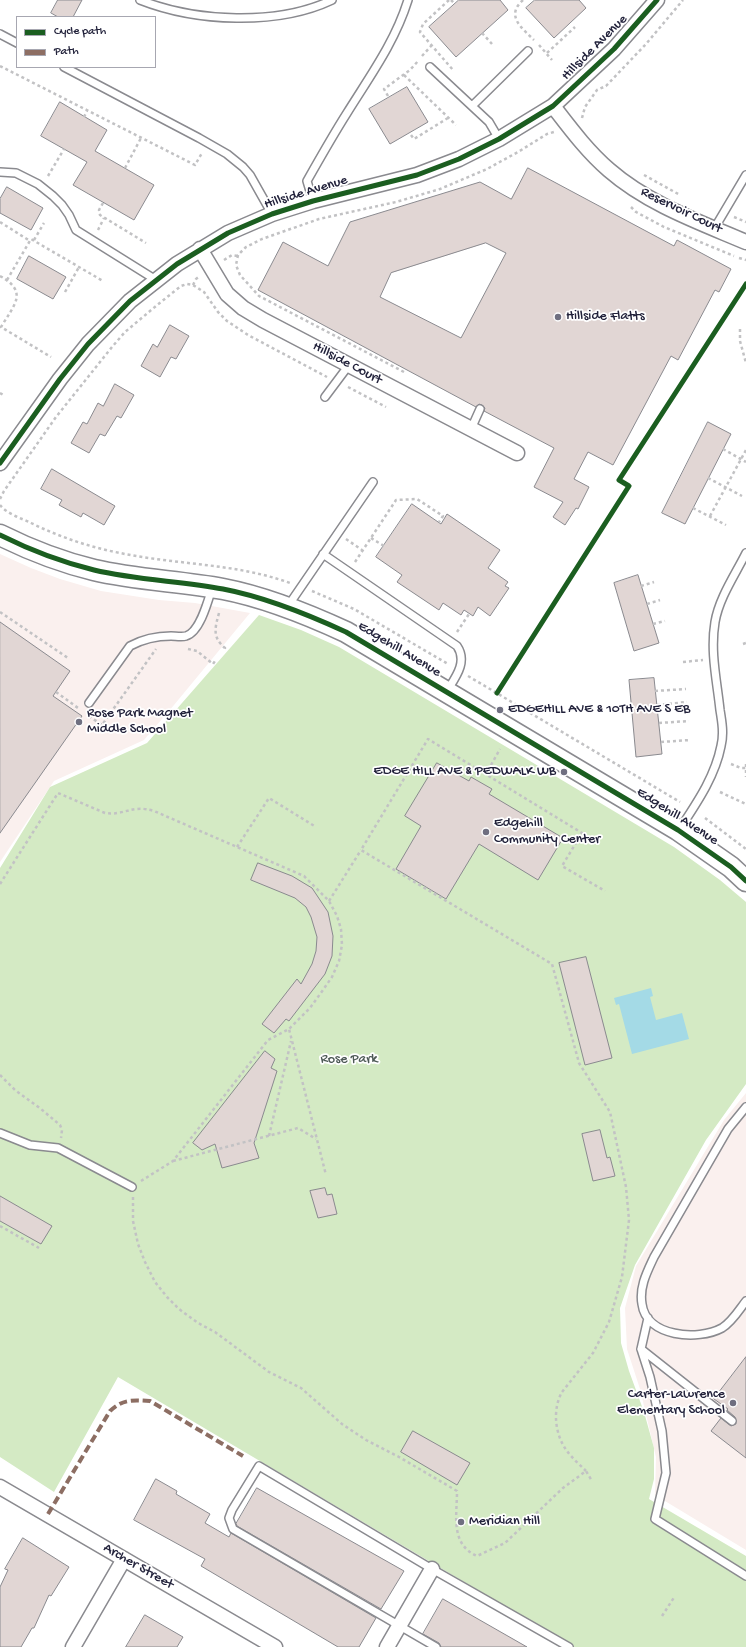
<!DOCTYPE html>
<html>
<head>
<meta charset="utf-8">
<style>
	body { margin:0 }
	#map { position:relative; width:746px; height:1647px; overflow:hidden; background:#fff; font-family:"Gochi Hand",sans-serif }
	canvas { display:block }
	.legend { position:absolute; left:16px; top:16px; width:140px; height:52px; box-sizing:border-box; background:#fff; border:1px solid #a7a7b1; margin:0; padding:5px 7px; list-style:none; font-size:12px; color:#22223b }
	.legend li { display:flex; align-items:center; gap:8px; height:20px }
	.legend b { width:20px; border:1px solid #a7a7b1 }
</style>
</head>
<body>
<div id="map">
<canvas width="746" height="1647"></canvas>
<ul class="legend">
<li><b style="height:5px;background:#1b5e20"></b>Cycle path</li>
<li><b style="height:5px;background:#8d6e63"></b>Path</li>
</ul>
</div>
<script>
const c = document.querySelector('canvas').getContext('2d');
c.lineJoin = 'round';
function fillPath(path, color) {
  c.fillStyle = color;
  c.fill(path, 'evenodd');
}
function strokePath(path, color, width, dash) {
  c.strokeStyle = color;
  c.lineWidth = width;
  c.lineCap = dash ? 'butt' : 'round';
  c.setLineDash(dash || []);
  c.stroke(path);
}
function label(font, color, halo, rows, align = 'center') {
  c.font = font + ' "Gochi Hand",sans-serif';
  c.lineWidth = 3.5;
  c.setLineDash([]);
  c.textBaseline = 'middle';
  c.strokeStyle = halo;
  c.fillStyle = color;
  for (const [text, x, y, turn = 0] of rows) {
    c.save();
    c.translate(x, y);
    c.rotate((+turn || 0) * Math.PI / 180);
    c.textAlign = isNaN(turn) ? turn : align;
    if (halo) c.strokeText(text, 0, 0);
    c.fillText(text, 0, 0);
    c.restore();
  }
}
fillPath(new Path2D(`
	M 0,554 L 31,568 L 60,579 L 101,591 L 159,600 L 195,603 L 250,613 L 174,705 L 144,740 L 54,781 L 0,862 Z
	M 746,1093 L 746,1550 L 655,1495 L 656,1457 L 640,1389 L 627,1349 L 625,1308 L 636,1266 L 724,1120 Z`), '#faf0ee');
fillPath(new Path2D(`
	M 259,615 L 301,630 L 339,647 L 674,847 L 720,880 L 746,902 L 746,1084 L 706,1140 L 635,1265 L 620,1308 L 621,1343 L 629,1371 L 644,1412 L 654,1448 L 654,1479 L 649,1499 L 746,1556 L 746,1647 L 574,1647 L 118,1377 L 54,1492 L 0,1457 L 0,868 L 50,787 L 147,743 Z`), '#d4eac4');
fillPath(new Path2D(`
	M 651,988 L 653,996 L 650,997 L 656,1020 L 682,1013 L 689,1039 L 632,1054 L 619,1004 L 616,1005 L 614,998 Z`), '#a4dae6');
const building = new Path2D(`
	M 58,0 L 82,0 L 73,17 L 58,17 L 51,13 Z
	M 459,0 L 500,0 L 508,10 L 456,57 L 429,27 Z
	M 535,0 L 579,0 L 586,8 L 554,38 L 526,8 Z
	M 407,87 L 428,122 L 390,144 L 369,109 Z
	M 60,102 L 107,130 L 95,151 L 154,185 L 134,220 L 73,185 L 87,162 L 41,136 Z
	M 528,168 L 674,246 L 677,240 L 731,269 L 719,292 L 715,290 L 678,360 L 671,356 L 613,465 L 588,452 L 574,479 L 589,487 L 578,509 L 576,508 L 565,525 L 553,517 L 563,502 L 534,487 L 554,448 L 484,411 L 485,408 L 482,405 L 479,404 L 476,407 L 258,290 L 283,242 L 328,266 L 350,222 L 480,182 L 511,199 ZM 486,243 L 506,253 L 461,338 L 380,297 L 391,273 Z
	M 7,187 L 43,208 L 31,230 L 0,213 L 0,199 Z
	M 29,256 L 66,277 L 53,299 L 17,279 Z
	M 170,325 L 189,336 L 176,359 L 171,357 L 160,377 L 141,366 L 153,344 L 157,347 Z
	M 115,384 L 134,395 L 121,418 L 117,416 L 105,436 L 100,434 L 89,453 L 71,443 L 83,422 L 87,424 L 98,403 L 103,406 Z
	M 708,422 L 731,434 L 685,524 L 662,513 Z
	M 52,469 L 115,506 L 104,525 L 83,513 L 81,517 L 59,505 L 62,500 L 41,489 Z
	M 412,504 L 441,524 L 447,514 L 500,550 L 488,568 L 508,582 L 505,586 L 509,588 L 490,616 L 478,607 L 473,616 L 464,610 L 461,615 L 443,603 L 439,610 L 397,582 L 402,575 L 376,557 Z
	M 638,575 L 659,643 L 634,651 L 614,583 Z
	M 0,622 L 70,671 L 53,696 L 82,716 L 0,833 Z
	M 654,678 L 662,754 L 636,757 L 629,680 Z
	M 437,763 L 469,781 L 471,777 L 492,789 L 489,794 L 563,838 L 538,880 L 479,844 L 446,899 L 396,869 L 421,826 L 405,816 Z
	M 258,863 L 292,876 L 312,888 L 328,912 L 333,936 L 332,956 L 325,974 L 289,1021 L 286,1019 L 274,1033 L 262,1024 L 297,979 L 301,984 L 312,964 L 316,951 L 317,937 L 311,917 L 306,907 L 295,898 L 251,880 Z
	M 586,957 L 612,1058 L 585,1065 L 559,963 Z
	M 265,1051 L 275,1059 L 271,1068 L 277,1071 L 254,1143 L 259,1158 L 222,1168 L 215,1144 L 202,1150 L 193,1143 Z
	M 600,1130 L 607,1158 L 610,1157 L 615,1176 L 593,1181 L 582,1134 Z
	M 325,1188 L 327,1195 L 332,1194 L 337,1214 L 318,1218 L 310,1191 Z
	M 0,1196 L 52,1226 L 41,1244 L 0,1221 Z
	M 746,1357 L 746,1458 L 711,1431 L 721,1418 L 731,1426 L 736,1424 L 735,1417 L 727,1410 L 728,1409 L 714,1399 Z
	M 413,1431 L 470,1463 L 457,1485 L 401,1452 Z
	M 156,1479 L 177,1491 L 176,1494 L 210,1514 L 205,1523 L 229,1537 L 231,1533 L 376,1618 L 359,1647 L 338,1647 L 201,1566 L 205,1559 L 134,1520 Z
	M 257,1488 L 404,1571 L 381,1609 L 237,1526 L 236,1524 Z
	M 23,1538 L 69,1567 L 51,1596 L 49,1595 L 34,1628 L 32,1628 L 21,1647 L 0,1647 L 0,1587 L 8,1570 L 5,1569 Z
	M 443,1599 L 527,1647 L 441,1647 L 439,1643 L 423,1634 Z
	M 145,1615 L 183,1637 L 177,1647 L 126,1647 Z`);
fillPath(building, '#e1d6d4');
strokePath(building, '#8a8a8f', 1);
const lane = new Path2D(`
	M 140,0 C 196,22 277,26 332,0
	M 0,34 L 17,43
	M 64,67 L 199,138 L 227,154 L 243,167 L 250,175 L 272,214
	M 430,67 L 489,122 L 499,139
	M 472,106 L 528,51
	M 0,172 L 16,173 L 38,184 L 53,196 L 62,205 L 69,215 L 76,230 L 156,280
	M 313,201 L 307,181 C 320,158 333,135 347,113 C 370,76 395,42 408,0
	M 714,229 L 746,175
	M 325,397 L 349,365
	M 471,429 L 480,409
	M 323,554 L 457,646 C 468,662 455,678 447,691
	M 288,606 L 373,482
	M 89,703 L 130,646 C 143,639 156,636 171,636 C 175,636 182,637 186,636 C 200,632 208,601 212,588
	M 679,830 C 696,804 715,777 721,746 C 724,734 722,722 720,710 C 717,681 710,652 715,622 C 719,598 735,575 746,553
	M 746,1107 L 728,1129 L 654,1257 C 647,1272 639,1287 642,1304 C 646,1337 698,1341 722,1328 C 732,1322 739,1310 746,1301
	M 0,1133 L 30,1145 L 58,1148 L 132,1187
	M 648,1318 L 641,1349 L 650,1377 L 662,1431 L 666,1473 L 655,1519 L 746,1576
	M 641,1349 L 732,1421
	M 436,1647 L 233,1529 L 229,1518 L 232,1510 L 259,1466 L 432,1569 L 569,1647`);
const street = new Path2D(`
	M 553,106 C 570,128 587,151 609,170 C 648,204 699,222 746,242
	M 200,249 L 227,294 L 243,308 L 263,320 L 517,453
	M 0,463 L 60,379 L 88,344 L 130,301 L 177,264 L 228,233 L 272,214 L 313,201 L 417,175 L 459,159 L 499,139 L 553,106 L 614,49 L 657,0
	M 0,1487 L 275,1647
	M 73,1647 L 124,1559
	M 387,1647 L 432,1569`);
const secondary = new Path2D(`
	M 0,535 C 30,550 61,562 94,570 C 136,580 180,581 223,589 C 265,597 307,614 346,632 L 678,830 L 731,867 L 746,881`);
strokePath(lane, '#8a8a8f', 10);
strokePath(street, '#8a8a8f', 17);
strokePath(secondary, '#8a8a8f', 23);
strokePath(new Path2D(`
	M 449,0 L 423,24 L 420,32 L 453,70
	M 451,0 L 455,4
	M 523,0 C 505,16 522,28 534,40
	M 482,33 L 492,44
	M 539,45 L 552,60
	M 547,53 L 575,27
	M 422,56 L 431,46
	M 0,66 L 195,165 L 202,153
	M 404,75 L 456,125
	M 388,96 L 384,89 L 410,70 L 419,60
	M 84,117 L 87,111
	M 582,118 L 585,107 L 597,90 L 606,86 L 646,44 L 683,0
	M 411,135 L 414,139 L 448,118
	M 125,168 L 141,138
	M 644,175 L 680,195
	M 48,176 L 64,149
	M 103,203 L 99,210 L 100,215 L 146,243
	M 631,207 L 636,212 L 664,227 L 734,256
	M 734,217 L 746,222
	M 0,222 L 30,241
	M 98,230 L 104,218
	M 34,240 L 44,223
	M 739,258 L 746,260
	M 224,260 L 232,255 L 238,256
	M 0,276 C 29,292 14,305 1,327 L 51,357
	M 7,280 L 31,239 L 103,281
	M 193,285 L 196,279 L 200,276
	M 65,292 L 79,267
	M 740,329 L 740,341 L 746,363
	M 404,372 L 259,296 L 240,275 L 236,265 L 238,255 L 246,247 L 262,239 L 319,219 L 396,202 L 440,189 L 487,169 L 518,152 L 547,134 L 554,132
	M 348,387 L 386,407
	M 0,393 L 5,396
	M 723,449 L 746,462
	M 708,478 L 742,496
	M 0,499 L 4,491 L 56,417 L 112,347 L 125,332 L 156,306 L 181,286 L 187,284 L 193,285 L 204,292 L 218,312 L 227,321 L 248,335 L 327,377
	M 0,505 C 7,514 21,518 31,523 C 60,537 89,547 120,553 C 177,565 235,563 290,583
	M 693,508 L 726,525
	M 710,516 L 746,450
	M 371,538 L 384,546
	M 346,539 L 362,550
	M 355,562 L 396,500 L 417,499 L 443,516 L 439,522
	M 641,586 L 654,582
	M 312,591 L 354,609 L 448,664
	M 647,604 L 660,600
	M 0,612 L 68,658
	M 219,613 C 215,628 212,637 225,648 L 223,650
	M 653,624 L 665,621
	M 457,632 L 469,614
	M 743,644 L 746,643
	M 188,649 L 197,651 L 213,664 L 215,661
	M 683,662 L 703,660
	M 468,676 L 680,802
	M 655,691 L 686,689
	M 56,692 L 78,708
	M 657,705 L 687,702
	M 89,716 L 102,725 L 156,649
	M 659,723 L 689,721
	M 661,742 L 690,740
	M 731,764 L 741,768 L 746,768
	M 746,764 L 746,777
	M 491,765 L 500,749
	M 720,792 L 746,804
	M 705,818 L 746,849
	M 237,847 L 269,798 L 316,827
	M 0,884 L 58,793 L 105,813 C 124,816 132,804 154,811 L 304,876 L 329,901 L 337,916 L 341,929 L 342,945 L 339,961 L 332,977 L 323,990 L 310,1008 L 289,1029
	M 329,901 L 361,850
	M 0,1075 L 15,1090 L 41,1109 L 60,1125 L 62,1130 L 61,1138
	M 269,1136 L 291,1041
	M 173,1161 L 298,1128 L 316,1139
	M 141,1181 L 173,1161 L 268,1040 L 289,1029 L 326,1175
	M 133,1197 L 133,1221 L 138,1244 L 145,1262 L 155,1282 L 167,1297 L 179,1309 L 198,1323 L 215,1332 L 269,1372 L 301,1388 L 342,1424 L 366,1440 L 399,1457 L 457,1491 C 457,1516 450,1544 477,1556 L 505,1543 L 563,1488 L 586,1471 L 592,1481
	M 0,1226 L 39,1248
	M 586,1471 C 580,1465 572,1458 567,1451 C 555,1435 552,1410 562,1392 L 593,1353 L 609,1322 L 622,1277 L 629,1220 L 626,1187 L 610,1112 L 579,1063 L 552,964 L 361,850 L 428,739 L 582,833 L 562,866 L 605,891
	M 662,1616 L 675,1596`), '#c2c2c4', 2.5, [3, 3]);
strokePath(lane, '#fff', 7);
strokePath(street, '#fff', 14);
strokePath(secondary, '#fff', 20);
strokePath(new Path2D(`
	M 48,1514 L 110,1411 C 123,1399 132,1400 150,1401 L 243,1456`), '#8d6e63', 4, [8, 4]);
strokePath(new Path2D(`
	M 0,463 L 60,379 L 88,344 L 130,301 L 177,264 L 228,233 L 272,214 L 313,201 L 417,175 L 459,159 L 499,139 L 553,106 L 614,49 L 657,0
	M 0,535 C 30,550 61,562 94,570 C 136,580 180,581 223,589 C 265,597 307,614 346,632 L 678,830 L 731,867 L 746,881
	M 497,693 L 629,486 L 619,480 L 746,284`), '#1b5e20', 5);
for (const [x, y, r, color] of [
	[558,317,4,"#6f6f80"],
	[500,710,4,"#6f6f80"],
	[79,722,4,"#6f6f80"],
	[564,772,4,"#6f6f80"],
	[486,832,4,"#6f6f80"],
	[733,1403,4,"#6f6f80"],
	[461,1522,4,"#6f6f80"]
]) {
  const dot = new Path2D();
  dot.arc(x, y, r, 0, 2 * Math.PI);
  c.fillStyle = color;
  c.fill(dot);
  strokePath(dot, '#fff', 1.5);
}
label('14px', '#22223b', '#fff', [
	["Hillside Avenue",595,48,-45],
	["Hillside Avenue",306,193,-17],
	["Reservoir Court",681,211,26],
	["Hillside Court",347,364,28],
	["Edgehill Avenue",399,650,31],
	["Edgehill Avenue",677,817,33],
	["Archer Street",138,1567,30]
]);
label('14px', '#22223b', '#fff', [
	["Hillside Flatts",566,317],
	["EDGEHILL AVE & 10TH AVE S EB",508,710],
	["Rose Park Magnet",87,714],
	["Middle School",87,730],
	["EDGE HILL AVE & PEDWALK WB",556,772,"right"],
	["Edgehill",494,824],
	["Community Center",494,840],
	["Carter-Lawrence",725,1395,"right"],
	["Elementary School",725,1411,"right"],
	["Meridian Hill",469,1522]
], 'left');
label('14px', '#4d5956', '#fff', [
	["Rose Park",349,1060]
]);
</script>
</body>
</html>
